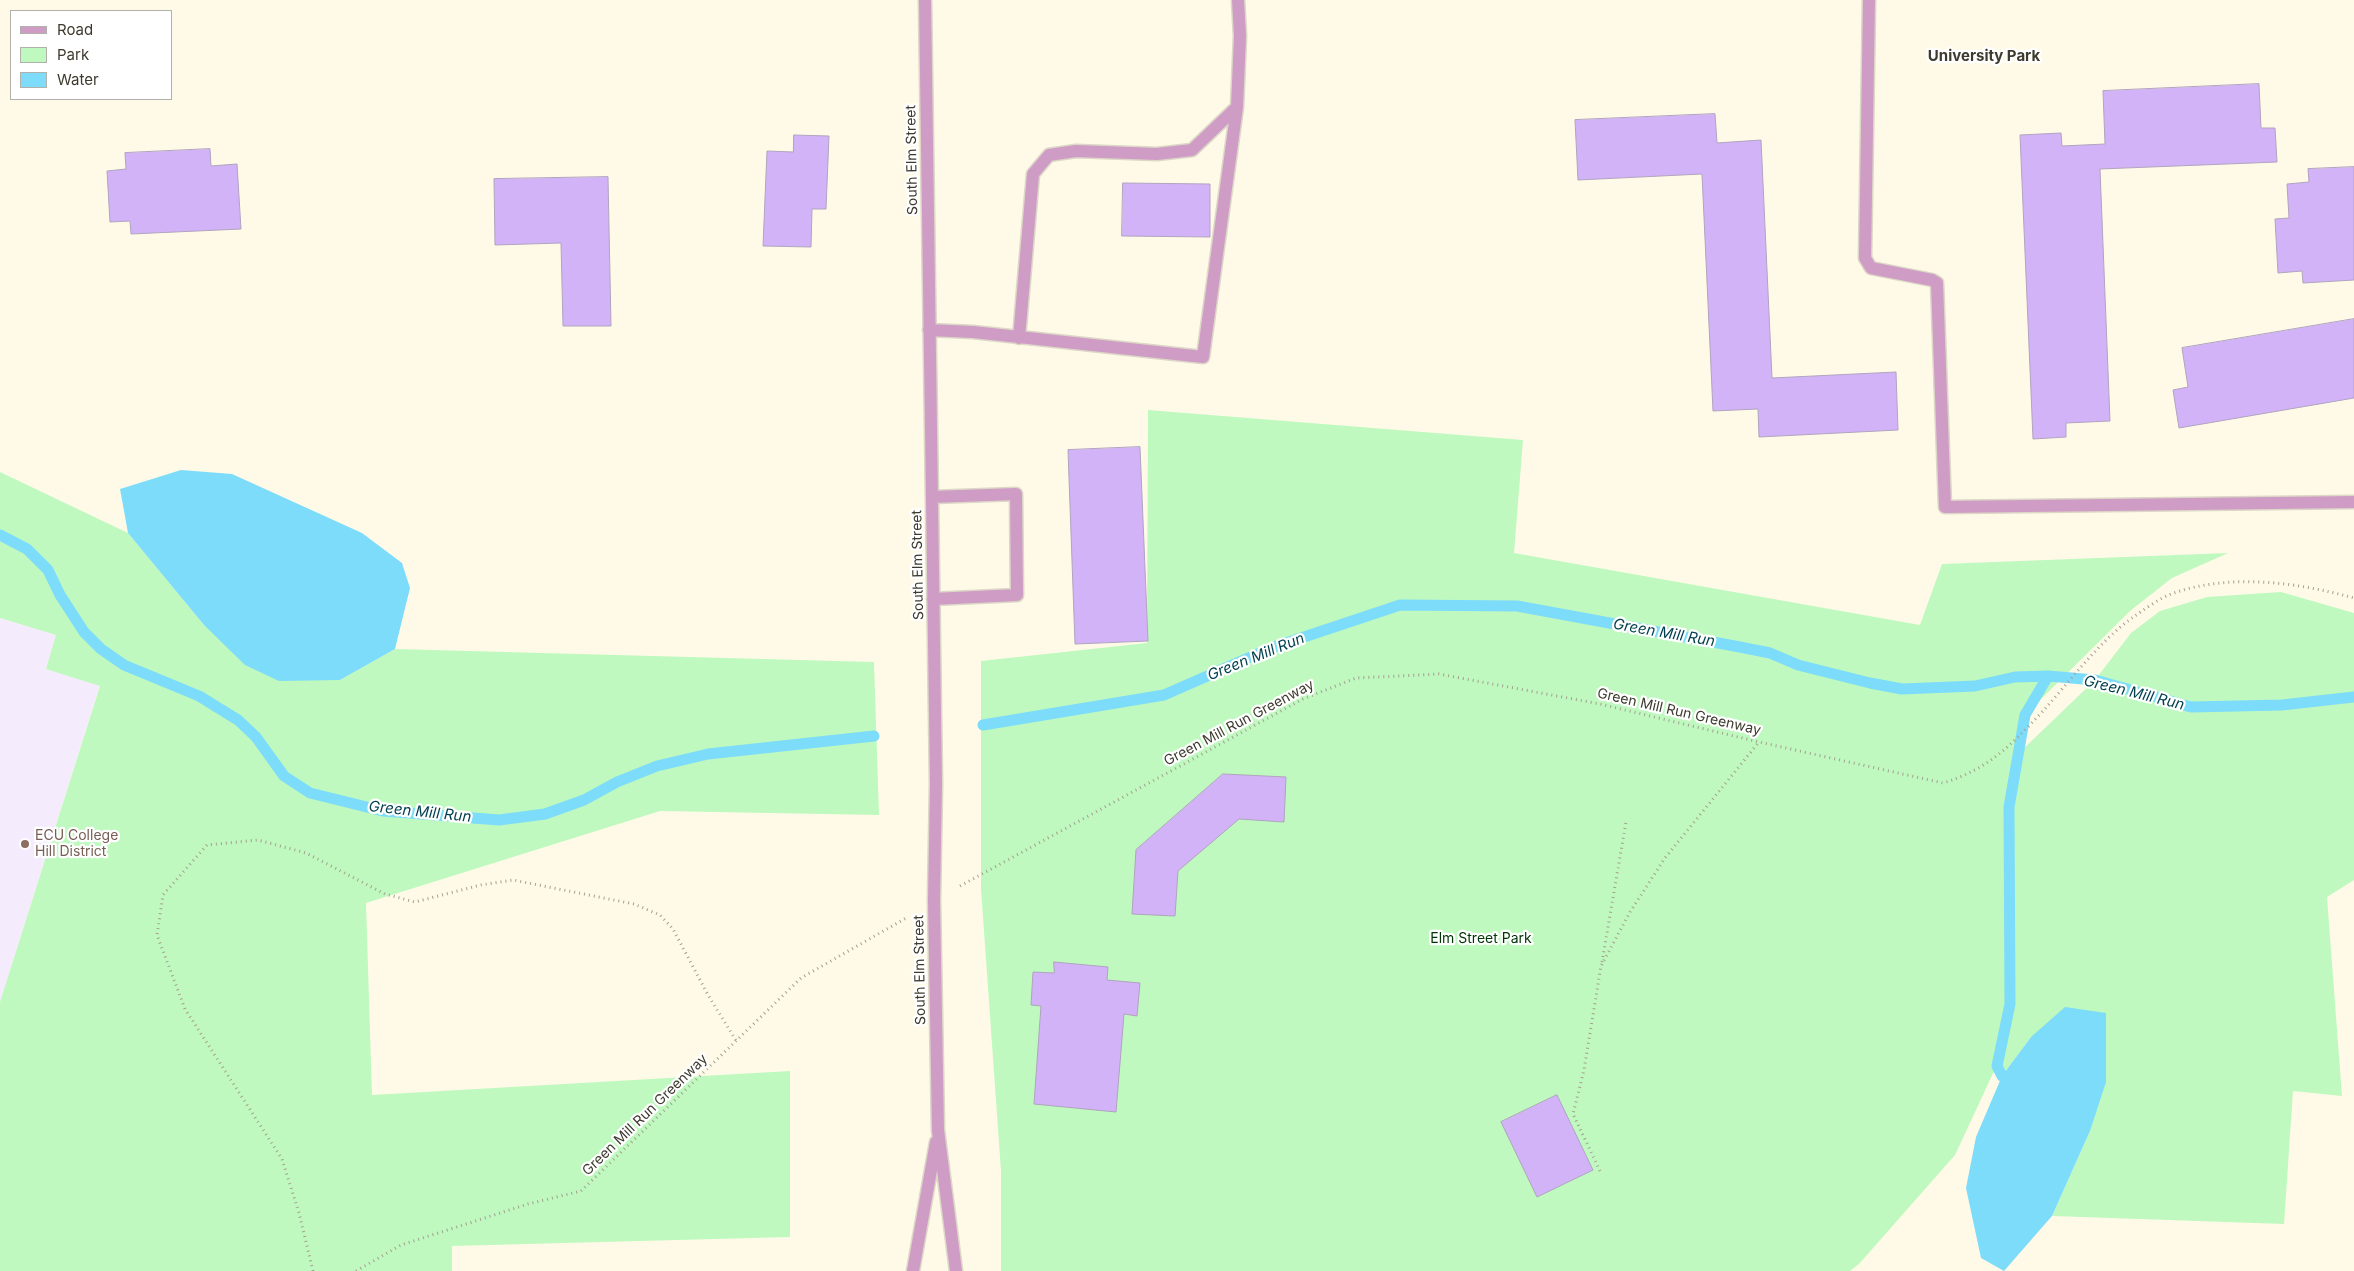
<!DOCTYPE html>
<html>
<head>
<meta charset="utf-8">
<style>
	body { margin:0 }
	#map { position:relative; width:2354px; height:1271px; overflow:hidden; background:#fffae8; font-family:Inter,sans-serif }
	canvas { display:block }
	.legend { position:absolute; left:10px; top:10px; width:162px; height:90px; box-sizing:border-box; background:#fff; border:1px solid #b1b0ab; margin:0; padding:6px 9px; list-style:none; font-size:15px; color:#3d3a2e }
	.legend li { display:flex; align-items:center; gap:10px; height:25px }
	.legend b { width:25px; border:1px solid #b1b0ab }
</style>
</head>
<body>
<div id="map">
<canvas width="2354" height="1271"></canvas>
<ul class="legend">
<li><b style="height:6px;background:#cf9cc5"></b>Road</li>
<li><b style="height:14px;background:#bff9bf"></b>Park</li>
<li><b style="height:14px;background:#7ddcfa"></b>Water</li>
</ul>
</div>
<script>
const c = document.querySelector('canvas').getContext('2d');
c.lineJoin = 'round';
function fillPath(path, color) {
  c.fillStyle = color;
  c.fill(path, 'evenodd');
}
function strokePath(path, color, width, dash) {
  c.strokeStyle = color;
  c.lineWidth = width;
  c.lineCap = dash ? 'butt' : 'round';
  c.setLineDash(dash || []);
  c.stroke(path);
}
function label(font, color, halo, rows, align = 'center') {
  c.font = font + ' Inter,sans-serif';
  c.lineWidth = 4.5;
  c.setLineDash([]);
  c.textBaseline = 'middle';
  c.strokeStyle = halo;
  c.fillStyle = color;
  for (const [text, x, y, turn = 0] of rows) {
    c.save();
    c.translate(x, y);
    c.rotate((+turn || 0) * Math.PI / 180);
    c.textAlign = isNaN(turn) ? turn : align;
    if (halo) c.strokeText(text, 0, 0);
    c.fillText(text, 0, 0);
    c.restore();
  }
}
fillPath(new Path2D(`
	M 0,618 L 56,635 L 46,669 L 100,685 L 0,1002 Z`), '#f4ecfd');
fillPath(new Path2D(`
	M 1148,410 L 1523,440 L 1514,553 L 1920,625 L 1942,564 L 2228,553 L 2172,578 L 2130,611 L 2025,715 L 2020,752 L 2095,680 L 2131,633 L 2160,611 L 2207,597 L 2281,592 L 2354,613 L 2354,880 L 2327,897 L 2342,1096 L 2293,1091 L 2284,1224 L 2052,1216 L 2090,1131 L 2031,1037 L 2002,1076 L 1996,1067 L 1955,1155 L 1859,1264 L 1850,1271 L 1001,1271 L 1001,1171 L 981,889 L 981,661 L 1147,643 Z
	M 0,472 L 128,533 L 204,625 L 340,680 L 395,649 L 874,662 L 879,815 L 660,811 L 366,903 L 372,1095 L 790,1071 L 790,1237 L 452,1246 L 452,1271 L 0,1271 L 0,1002 L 100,686 L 46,669 L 56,635 L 0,618 Z`), '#bff9bf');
fillPath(new Path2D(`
	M 181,470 L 232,474 L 362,533 L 402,563 L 410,588 L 395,649 L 340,680 L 279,681 L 245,665 L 204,625 L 128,533 L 120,489 Z
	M 2065,1007 L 2106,1013 L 2106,1082 L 2090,1131 L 2052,1216 L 2004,1271 L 1981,1258 L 1966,1188 L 1976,1137 L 2002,1076 L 2031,1037 Z`), '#7ddcfa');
strokePath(new Path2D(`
	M 0,535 L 27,549 L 48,570 L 60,595 L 84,632 L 101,649 L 124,665 L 199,696 L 238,720 L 256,737 L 284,776 L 310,793 L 383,811 L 499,820 L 545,814 L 584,800 L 617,782 L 657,766 L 708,754 L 874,736
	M 983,725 L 1164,695 L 1271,648 L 1400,605 L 1517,606 L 1740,647 L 1770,653 L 1798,665 L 1870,683 L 1902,689 L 1975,686 L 2015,677 L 2048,676 L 2095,680 L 2191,707 L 2282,705 L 2354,697
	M 2002,1076 L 1997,1066 L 2010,1004 L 2009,807 L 2025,715 L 2048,676`), '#7ddcfa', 11);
const building = new Path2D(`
	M 2259,84 L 2261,128 L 2275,128 L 2277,162 L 2100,169 L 2110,421 L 2066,423 L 2066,437 L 2033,439 L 2020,135 L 2061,133 L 2062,146 L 2105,144 L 2103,91 Z
	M 1715,114 L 1717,143 L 1761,140 L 1772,378 L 1896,372 L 1898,430 L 1759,437 L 1758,409 L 1713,411 L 1702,174 L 1578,180 L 1575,120 Z
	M 794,135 L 829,136 L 826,209 L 812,209 L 811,247 L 763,246 L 767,151 L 793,152 Z
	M 210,149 L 211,166 L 237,164 L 241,229 L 131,234 L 130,221 L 110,222 L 107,171 L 126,169 L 125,153 Z
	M 2354,167 L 2354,280 L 2303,283 L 2302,271 L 2278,273 L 2275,219 L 2289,218 L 2287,184 L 2309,182 L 2308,169 Z
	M 608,177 L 611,326 L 563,326 L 561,243 L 495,245 L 494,179 Z
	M 1123,183 L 1210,184 L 1210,237 L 1122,236 Z
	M 2354,319 L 2354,398 L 2179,428 L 2173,390 L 2188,387 L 2182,348 Z
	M 1140,447 L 1148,641 L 1075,644 L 1068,450 Z
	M 1223,774 L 1286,777 L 1284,822 L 1239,819 L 1178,871 L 1175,916 L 1132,914 L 1136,850 Z
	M 1054,962 L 1108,967 L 1107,980 L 1140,983 L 1137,1016 L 1124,1014 L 1116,1112 L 1034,1104 L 1041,1006 L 1031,1005 L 1033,972 L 1054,973 Z
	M 1557,1095 L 1593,1170 L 1537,1197 L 1501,1122 Z`);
fillPath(building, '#d2b3f7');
strokePath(building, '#b0a4bf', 1);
const minor = new Path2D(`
	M 925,0 L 936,784 L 934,900 L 938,1130 L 956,1271
	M 1869,0 L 1865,258 L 1871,268 L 1932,280 L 1937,283 L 1945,507 L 2354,502
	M 929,330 L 973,332 L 1203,357 L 1237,107
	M 1019,338 L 1033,174 L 1049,155 L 1076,151 L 1157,154 L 1192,150 L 1237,107 L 1240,36 L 1238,0
	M 932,497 L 1016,494 L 1017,595 L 933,599
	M 913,1271 L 936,1142`);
strokePath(minor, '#dcd7c7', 15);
strokePath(new Path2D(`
	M 960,886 L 1303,699 L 1356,678 L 1439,674 L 1600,704 L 1759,742 L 1943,783 C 1989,769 2011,745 2043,711 C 2071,680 2101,639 2135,616 C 2146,608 2159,599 2171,594 C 2229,573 2296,582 2354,598
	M 1602,962 L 1626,822
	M 1600,1171 L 1573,1114 L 1584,1070 L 1601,966 L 1630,912 L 1665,858 L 1759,742
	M 313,1271 L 299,1213 L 282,1159 L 185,1009 L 157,935 L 163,895 L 207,845 L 258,840 L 306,853 L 385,894 L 415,902 L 481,885 L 513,880 L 634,904 L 660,915 L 673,929 L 708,995 L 737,1042
	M 356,1271 L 401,1245 L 528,1204 L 581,1191 L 801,978 L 908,917`), '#a4a091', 3, [1, 4]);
strokePath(minor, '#cf9cc5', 12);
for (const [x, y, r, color] of [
	[25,844,5,"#8d6e63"]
]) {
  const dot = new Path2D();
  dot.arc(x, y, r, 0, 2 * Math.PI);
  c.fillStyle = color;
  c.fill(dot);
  strokePath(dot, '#fff', 2);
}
label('14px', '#3d3a2e', '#fff', [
	["South Elm Street",912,160,-91],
	["South Elm Street",918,565,-91],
	["Green Mill Run Greenway",1679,712,13],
	["Green Mill Run Greenway",1239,723,-28],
	["South Elm Street",920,970,-91],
	["Green Mill Run Greenway",645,1115,-44]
]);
label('14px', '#785e54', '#fff', [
	["ECU College",35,836],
	["Hill District",35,852]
], 'left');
label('14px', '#003505', '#fff', [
	["Elm Street Park",1481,939]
]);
label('bold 15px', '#3d3a2e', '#fff', [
	["University Park",1984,56]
]);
label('italic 15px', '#013f4e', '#fff', [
	["Green Mill Run",1664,633,10],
	["Green Mill Run",1256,657,-22],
	["Green Mill Run",2134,693,14],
	["Green Mill Run",420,812,6]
]);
</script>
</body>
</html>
